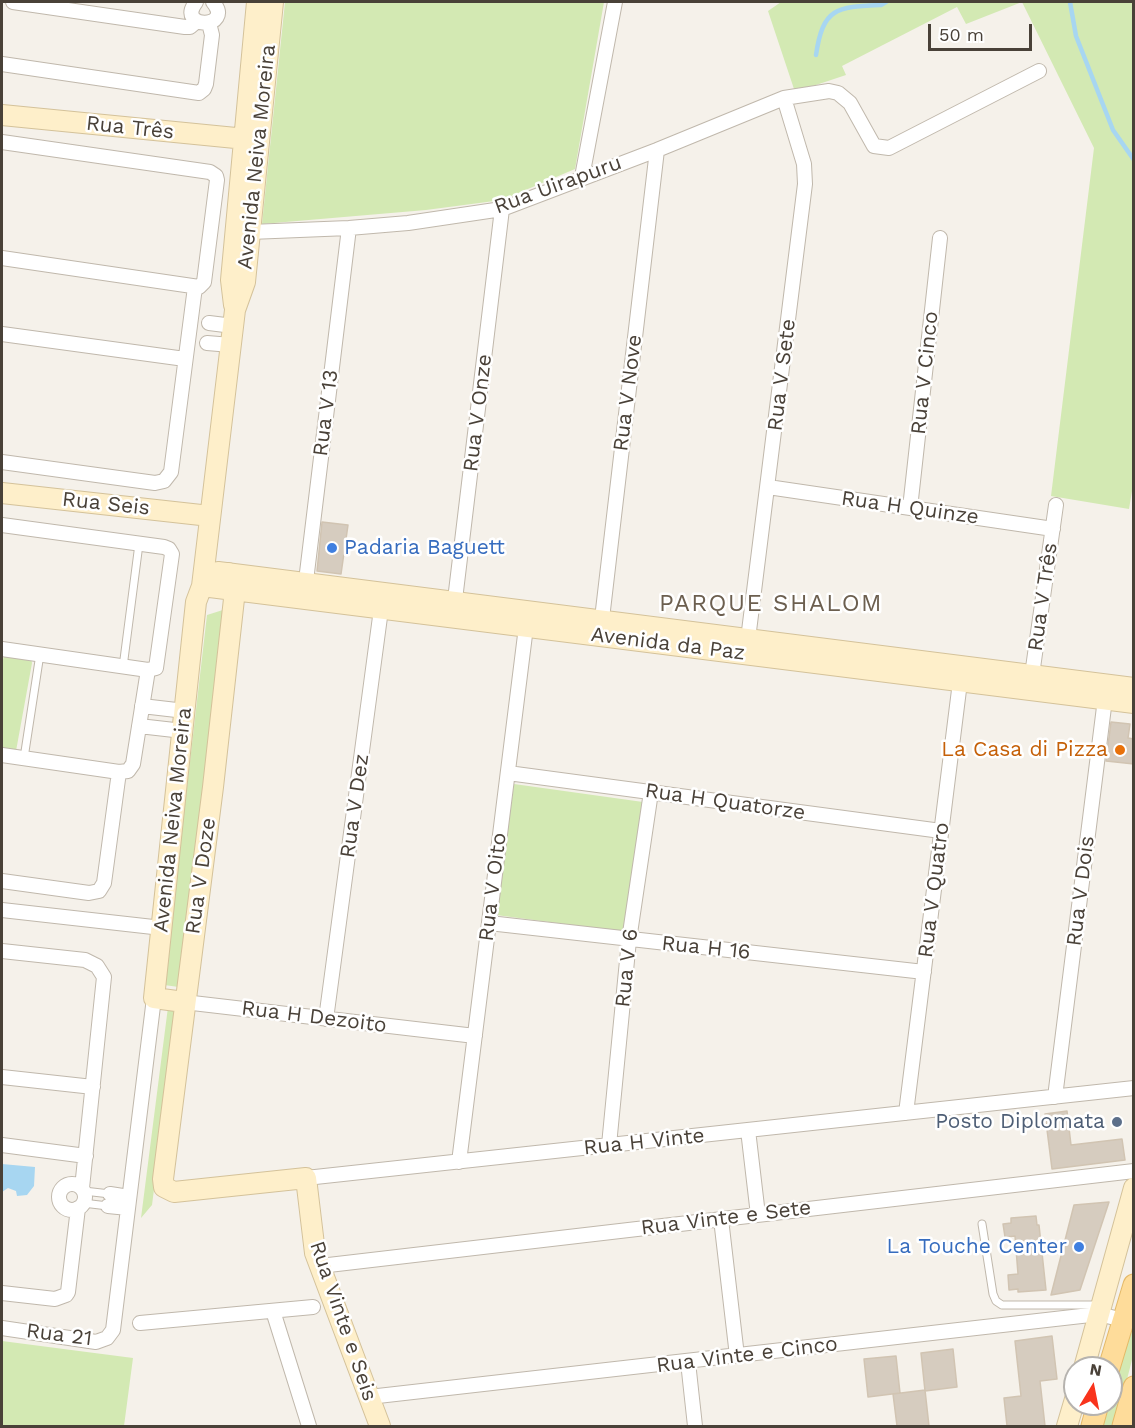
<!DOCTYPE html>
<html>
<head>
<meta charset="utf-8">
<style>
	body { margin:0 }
	#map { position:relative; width:1135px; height:1428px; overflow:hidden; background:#f5f1ea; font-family:"Work Sans",sans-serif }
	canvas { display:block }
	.frame { position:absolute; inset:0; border:3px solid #494138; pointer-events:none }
	.north { position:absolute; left:1063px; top:1356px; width:60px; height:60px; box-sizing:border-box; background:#fff; border:2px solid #b6b3af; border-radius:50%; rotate:10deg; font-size:16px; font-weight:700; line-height:24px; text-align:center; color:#494138 }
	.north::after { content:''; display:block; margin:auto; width:21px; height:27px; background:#f9331c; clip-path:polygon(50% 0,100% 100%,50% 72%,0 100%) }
	.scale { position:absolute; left:928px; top:24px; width:104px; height:27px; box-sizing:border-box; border:3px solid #494138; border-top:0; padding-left:8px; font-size:18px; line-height:21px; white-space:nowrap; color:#494138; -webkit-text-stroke:4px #fff; paint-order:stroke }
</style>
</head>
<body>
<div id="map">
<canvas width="1135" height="1428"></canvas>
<div class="frame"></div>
<div class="north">N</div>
<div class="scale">50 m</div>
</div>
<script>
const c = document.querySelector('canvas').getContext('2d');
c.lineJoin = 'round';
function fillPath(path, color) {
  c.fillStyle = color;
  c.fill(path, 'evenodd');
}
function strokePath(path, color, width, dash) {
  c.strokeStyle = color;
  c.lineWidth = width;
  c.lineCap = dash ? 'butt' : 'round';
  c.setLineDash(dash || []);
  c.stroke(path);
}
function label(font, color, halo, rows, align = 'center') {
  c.font = font + ' "Work Sans",sans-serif';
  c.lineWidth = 5;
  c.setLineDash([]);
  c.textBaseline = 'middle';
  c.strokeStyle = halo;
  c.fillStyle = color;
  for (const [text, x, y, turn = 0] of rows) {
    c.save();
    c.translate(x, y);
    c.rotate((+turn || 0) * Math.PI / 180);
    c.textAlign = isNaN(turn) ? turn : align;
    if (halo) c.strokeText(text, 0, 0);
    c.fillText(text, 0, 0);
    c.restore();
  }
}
fillPath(new Path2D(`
	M 285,2 L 604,2 L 575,169 L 502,200 L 426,210 L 262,224 Z
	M 781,2 L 1133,2 L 1134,479 L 1129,509 L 1051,496 L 1094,148 L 1022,2 L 966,24 L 957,7 L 842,66 L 846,75 L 795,92 L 768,11 Z
	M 226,609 L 179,987 L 164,985 L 207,615 Z
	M 4,656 L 31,659 L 32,663 L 16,751 L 2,751 L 2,663 Z
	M 514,784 L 643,802 L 625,932 L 496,915 Z
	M 168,1007 L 177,1009 L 152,1205 L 141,1218 Z
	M 1133,1319 L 1133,1356 L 1115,1426 L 1102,1426 L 1109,1404 L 1111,1404 L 1111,1397 Z
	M 2,1341 L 133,1358 L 124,1426 L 2,1426 Z`), '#d3e9b3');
fillPath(new Path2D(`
	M 2,1164 L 35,1167 L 34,1186 L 27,1195 L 17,1196 L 16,1191 L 8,1188 L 2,1192 Z`), '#a7d6f1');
strokePath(new Path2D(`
	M 1070,2 L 1076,36 L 1113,130 L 1134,160
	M 816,55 C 823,7 837,7 881,5 L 886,2`), '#a7d6f1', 4.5);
const building = new Path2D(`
	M 322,522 L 348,525 L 341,574 L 317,571 Z
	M 1111,722 L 1130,724 L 1128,738 L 1134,739 L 1134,764 L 1106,761 Z
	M 1067,1111 L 1071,1145 L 1122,1139 L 1125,1160 L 1052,1169 L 1045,1114 Z
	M 1109,1202 L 1080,1290 L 1051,1295 L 1074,1205 Z
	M 1036,1216 L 1037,1225 L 1039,1225 L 1046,1290 L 1018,1292 L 1018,1289 L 1009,1290 L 1008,1275 L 1018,1274 L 1015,1236 L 1005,1237 L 1003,1224 L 1011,1223 L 1011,1218 Z
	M 1052,1336 L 1057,1379 L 1040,1381 L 1045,1426 L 1007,1426 L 1004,1398 L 1021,1396 L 1015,1341 Z
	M 953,1349 L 957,1387 L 925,1391 L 921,1353 Z
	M 896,1356 L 900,1393 L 868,1397 L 864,1359 Z
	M 925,1390 L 929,1426 L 897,1426 L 893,1394 Z`);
fillPath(building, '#d6ccbf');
strokePath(building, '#d1c4b2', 1.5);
const lane = new Path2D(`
	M 123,667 L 139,544
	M 24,758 L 40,654
	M 84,1191 L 110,1194
	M 83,1203 L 108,1206
	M 982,1224 L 993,1294 L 996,1301 L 1002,1305 L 1099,1305`);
const street = new Path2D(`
	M 13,2 L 185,27 L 190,27 L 197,21
	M 196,2 C 175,30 235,29 213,2
	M 2,64 L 199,93 L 204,89 L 206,84 L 212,35 L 209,23
	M 2,142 L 210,172 L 216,176 L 217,180 L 204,282 L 199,287 L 2,258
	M 582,177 L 615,2
	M 250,232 L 349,228 L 408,223 L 502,209 L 657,150 L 784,98 L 829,91 L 838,93 L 850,103 L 874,146 L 889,148 L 1039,71
	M 209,323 L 233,326
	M 2,334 L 185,359
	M 207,343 L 231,345
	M 2,462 L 155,483 L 164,481 L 171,472 L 195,287
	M 768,487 L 1053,529
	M 910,508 L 940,238
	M 2,525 L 164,547 L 169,549 L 172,554 L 156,668 L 148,670 L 2,649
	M 305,589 L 349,228
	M 454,608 L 502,209
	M 601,627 L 657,150
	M 747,647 L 805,184 L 804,164 L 784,98
	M 1031,682 L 1056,505
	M 142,706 L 185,711
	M 139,726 L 183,731
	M 2,755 L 119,772 L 128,771 L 133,764 L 148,670
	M 508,773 L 941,831
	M 2,881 L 89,893 L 99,891 L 104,883 L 119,772
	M 2,910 L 162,928
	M 489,923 L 924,972
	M 2,951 L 85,960 L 97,966 L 104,977 L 82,1188
	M 184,1002 L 475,1036
	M 326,1019 L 382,602
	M 2,1077 L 93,1087
	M 1055,1097 L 1106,691
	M 906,1113 L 961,674
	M 748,1130 L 758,1215
	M 2,1145 L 86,1156
	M 609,1145 L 629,940 L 651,792
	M 459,1162 L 527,619
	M 306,1178 L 1134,1088
	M59 1197a13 13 0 1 1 26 0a13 13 0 1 1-26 0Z
	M 110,1194 L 129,1197
	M 108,1206 L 128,1208
	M 721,1219 L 737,1356
	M 320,1266 L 1134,1171
	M 2,1293 L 55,1299 L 66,1295 L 68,1292 L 78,1208
	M 273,1311 L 309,1426
	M 140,1323 L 313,1307
	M 2,1328 L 96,1342 L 107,1338 L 113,1330 L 154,998
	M 688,1362 L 695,1426
	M 369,1397 L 1099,1314 L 1123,1320`);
const secondary = new Path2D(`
	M 2,115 L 256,140
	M 234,305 L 231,280 L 257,2
	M 2,493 L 210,516
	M 218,572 L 1134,688
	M 229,573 L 235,590 L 213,787 L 163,1179 L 164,1187 L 174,1192 L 306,1178 L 315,1253 L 380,1426
	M 202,586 L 1134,703
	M 184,1002 L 154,998 L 196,602 L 202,586 L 235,310 L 245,282 L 273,2
	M 1084,1368 L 1134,1188
	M 1067,1426 L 1075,1399`);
const primary = new Path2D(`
	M 1109,1368 L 1134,1285
	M 1092,1426 L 1098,1404
	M 1123,1426 L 1134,1387`);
strokePath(lane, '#c0b8ac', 9);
strokePath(street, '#c0b8ac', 16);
strokePath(secondary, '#d4c29a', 22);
strokePath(primary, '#e4b968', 23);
strokePath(lane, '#fff', 7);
strokePath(street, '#fff', 14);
strokePath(secondary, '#feefca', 20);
strokePath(primary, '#fedc9a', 21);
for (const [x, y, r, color] of [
	[332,548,6,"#3f7fe0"],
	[1120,750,6,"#e8710a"],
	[1117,1122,6,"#5c6f8a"],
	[1079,1247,6,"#3f7fe0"]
]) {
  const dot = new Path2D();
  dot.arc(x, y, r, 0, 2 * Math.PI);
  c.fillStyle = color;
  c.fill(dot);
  strokePath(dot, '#fff', 2);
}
label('21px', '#494138', '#fff', [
	["Rua Três",130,128,6],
	["Avenida Neiva Moreira",257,157,-84],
	["Rua Uirapuru",558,185,-20],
	["Rua V Cinco",925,373,-84],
	["Rua V Sete",782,375,-83],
	["Rua V Nove",628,393,-83],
	["Rua V 13",326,413,-83],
	["Rua V Onze",478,413,-83],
	["Rua Seis",106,504,6],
	["Rua H Quinze",910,508,8],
	["Rua V Três",1043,597,-82],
	["Avenida da Paz",668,644,7],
	["Rua H Quatorze",725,802,8],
	["Rua V Dez",355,806,-82],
	["Avenida Neiva Moreira",173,820,-84],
	["Rua V Doze",201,876,-82],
	["Rua V Oito",493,887,-83],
	["Rua V Quatro",934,890,-83],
	["Rua V Dois",1081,891,-83],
	["Rua H 16",706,948,6],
	["Rua V 6",627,968,-84],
	["Rua H Dezoito",314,1017,7],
	["Rua H Vinte",644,1142,-6],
	["Rua Vinte e Sete",726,1218,-7],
	["Rua Vinte e Seis",343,1321,71],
	["Rua 21",59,1335,7],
	["Rua Vinte e Cinco",747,1355,-7]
]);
label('21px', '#366cbe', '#fff', [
	["Padaria Baguett",344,548],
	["La Touche Center",1067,1247,"right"]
], 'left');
label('21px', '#c56008', '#fff', [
	["La Casa di Pizza",1108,750]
], 'right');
label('21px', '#4e5e75', '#fff', [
	["Posto Diplomata",1105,1122]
], 'right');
c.letterSpacing = '1.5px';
label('24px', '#6c5f4f', '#fff', [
	["PARQUE SHALOM",771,604]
]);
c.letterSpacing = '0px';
</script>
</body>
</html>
